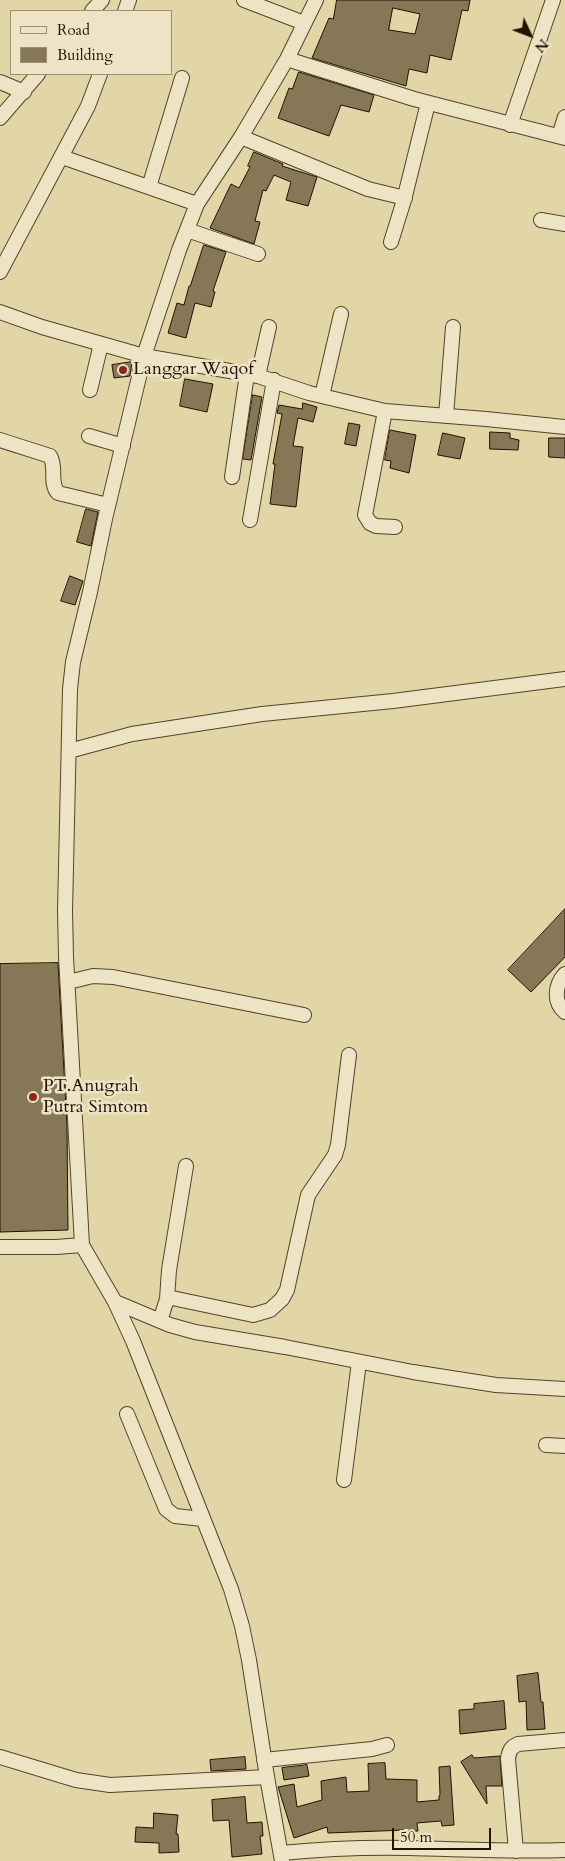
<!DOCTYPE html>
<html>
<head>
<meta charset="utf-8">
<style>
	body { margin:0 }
	#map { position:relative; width:565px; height:1861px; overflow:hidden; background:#e2d5a6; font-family:Cardo,serif }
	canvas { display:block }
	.legend { position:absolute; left:10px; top:10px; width:162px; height:65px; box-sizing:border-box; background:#ece4c5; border:1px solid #9c9077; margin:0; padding:6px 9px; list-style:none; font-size:15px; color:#231201 }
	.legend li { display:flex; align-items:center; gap:10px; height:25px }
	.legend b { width:25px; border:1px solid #9c9077 }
	.north { position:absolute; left:505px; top:10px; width:50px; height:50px; -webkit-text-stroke:4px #ece4c5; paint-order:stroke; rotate:133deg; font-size:14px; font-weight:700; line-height:20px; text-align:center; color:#231201 }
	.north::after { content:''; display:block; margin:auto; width:18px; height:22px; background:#231201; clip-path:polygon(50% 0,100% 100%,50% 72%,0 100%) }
	.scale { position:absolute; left:392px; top:1828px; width:99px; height:22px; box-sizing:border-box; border:2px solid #231201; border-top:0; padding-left:6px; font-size:15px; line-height:18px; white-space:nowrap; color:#231201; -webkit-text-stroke:4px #ece4c5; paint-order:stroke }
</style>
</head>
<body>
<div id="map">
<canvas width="565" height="1861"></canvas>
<ul class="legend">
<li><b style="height:6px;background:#ece4c5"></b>Road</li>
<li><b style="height:14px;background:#867757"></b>Building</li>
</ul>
<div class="north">N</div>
<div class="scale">50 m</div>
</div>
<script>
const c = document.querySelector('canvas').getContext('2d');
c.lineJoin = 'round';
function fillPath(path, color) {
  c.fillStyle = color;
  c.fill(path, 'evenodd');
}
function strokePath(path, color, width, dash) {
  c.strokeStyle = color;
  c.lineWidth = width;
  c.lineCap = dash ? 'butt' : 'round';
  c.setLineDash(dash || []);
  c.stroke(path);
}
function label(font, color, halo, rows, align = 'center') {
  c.font = font + ' Cardo,serif';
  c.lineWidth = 5;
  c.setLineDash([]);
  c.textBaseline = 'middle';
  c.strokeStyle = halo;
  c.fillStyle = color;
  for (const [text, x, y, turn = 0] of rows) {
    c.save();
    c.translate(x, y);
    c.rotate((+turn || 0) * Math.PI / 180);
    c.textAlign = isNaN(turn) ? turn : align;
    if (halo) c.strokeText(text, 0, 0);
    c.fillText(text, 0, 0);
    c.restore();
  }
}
const building = new Path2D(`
	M 337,0 L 470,0 L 468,11 L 462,10 L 451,60 L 430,55 L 427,73 L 409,69 L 406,86 L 312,58 L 329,18 L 333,19 ZM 393,8 L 420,14 L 415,34 L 389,30 Z
	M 299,72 L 374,95 L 369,112 L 341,105 L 329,136 L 278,118 L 289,88 L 292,89 Z
	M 254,152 L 283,164 L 282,166 L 317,177 L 308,206 L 286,200 L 291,182 L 274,175 L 266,191 L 263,190 L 255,221 L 260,222 L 254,244 L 210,228 L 231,184 L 239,188 L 250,167 L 248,166 Z
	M 204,245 L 226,252 L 213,291 L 215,292 L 211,307 L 195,303 L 186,338 L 168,333 L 177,303 L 184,305 L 189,286 L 190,286 Z
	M 132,362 L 130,376 L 114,378 L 112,365 Z
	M 185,379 L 213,384 L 207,412 L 180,406 Z
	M 253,395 L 262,397 L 251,460 L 243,459 Z
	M 303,403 L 317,407 L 313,422 L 298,418 L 293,446 L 303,447 L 296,507 L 270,504 L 275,464 L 273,464 L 282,414 L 277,413 L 279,405 L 302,409 Z
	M 349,423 L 360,425 L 356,446 L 345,444 Z
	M 390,430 L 416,435 L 409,473 L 390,468 L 391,461 L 385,460 Z
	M 490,432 L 510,433 L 510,438 L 519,440 L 518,450 L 490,449 Z
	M 443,433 L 465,438 L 460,459 L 438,455 Z
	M 549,438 L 565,438 L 565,458 L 549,457 Z
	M 86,509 L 98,512 L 91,546 L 77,542 Z
	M 70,576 L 83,581 L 75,605 L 61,601 Z
	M 565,909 L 565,957 L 531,992 L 508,970 Z
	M 58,963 L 67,1126 L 68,1230 L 0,1232 L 0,964 Z
	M 538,1673 L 541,1702 L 543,1702 L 545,1729 L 527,1730 L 526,1701 L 519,1702 L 517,1676 Z
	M 504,1701 L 506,1729 L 460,1734 L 459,1710 L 474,1709 L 474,1704 Z
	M 472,1755 L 474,1758 L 500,1756 L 502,1786 L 486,1786 L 487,1804 L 461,1762 Z
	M 245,1757 L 246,1769 L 211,1771 L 210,1760 Z
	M 385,1763 L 386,1779 L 417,1780 L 417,1802 L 439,1800 L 439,1796 L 440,1795 L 439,1767 L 450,1766 L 454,1825 L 442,1826 L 441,1821 L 417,1823 L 418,1831 L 406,1832 L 406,1830 L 328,1833 L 327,1827 L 294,1838 L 278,1787 L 294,1784 L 297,1807 L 322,1800 L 321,1781 L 346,1777 L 347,1792 L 369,1791 L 368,1764 Z
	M 307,1765 L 309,1776 L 284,1780 L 282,1768 Z
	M 245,1797 L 247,1823 L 262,1822 L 263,1836 L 260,1836 L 262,1854 L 232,1857 L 229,1820 L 213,1821 L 212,1800 Z
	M 154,1813 L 178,1815 L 176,1834 L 178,1834 L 179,1852 L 159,1853 L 159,1843 L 135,1842 L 136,1827 L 153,1828 Z`);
fillPath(building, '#867757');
strokePath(building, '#231201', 1);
const minor = new Path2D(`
	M 244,0 L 304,23
	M 92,11 L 102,0
	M 125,11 L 129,0
	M 287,59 L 414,99 L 565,138
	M 0,82 L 24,92
	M 0,118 L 38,74
	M 510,125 L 553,0
	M 559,136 L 565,117
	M 241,137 L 368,189 L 405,198
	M 62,157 L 197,204
	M 149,187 L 182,78
	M 541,220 L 565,224
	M 187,230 L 258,254
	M 391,242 L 404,200 L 428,103
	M 0,272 L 88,106 L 100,74
	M 0,312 L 42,327 L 144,356 L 258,376 L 309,393 L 385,411 L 486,419 L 565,427
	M 258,376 L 269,327
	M 90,390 L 101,344
	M 322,396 L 341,314
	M 385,411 L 365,515 L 370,523 L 376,526 L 395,527
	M 446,416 L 453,327
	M 89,436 L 123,446
	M 0,440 L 50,456 C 57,467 49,483 58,493 L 108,505
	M 232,477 L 247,374
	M 250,520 L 274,380
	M 69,751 L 132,734 L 262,714 L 393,701 L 565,679
	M 565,974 C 555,985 553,1002 565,1012
	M 68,982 L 93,976 L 113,977 L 304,1015
	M 82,1245 L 115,1302 L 133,1341 L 231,1589 L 242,1626 L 249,1660 L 267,1777 L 282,1861
	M 0,1247 L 56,1247 L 82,1245 L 66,957 L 65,911 L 70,689 L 73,662 L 90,592 L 105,519 L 144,356 L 179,250 L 197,204 L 241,137 L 287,59 L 316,0
	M 167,1299 L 169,1270 L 186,1166
	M 115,1302 L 170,1325 L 195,1332 L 285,1347 L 413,1372 L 496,1385 L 565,1389
	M 160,1321 L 167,1299 L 172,1298 L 253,1315 L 270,1310 L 282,1299 L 287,1290 L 308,1195 L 335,1155 L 338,1145 L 349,1055
	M 127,1414 L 166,1509 L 175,1516 L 203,1519
	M 546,1445 L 565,1446
	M 344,1480 L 359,1362
	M 0,1757 L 76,1780 L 110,1785 L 267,1777
	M 264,1760 L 372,1749 L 387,1745
	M 516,1851 L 508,1759 C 509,1751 511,1747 518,1744 L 565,1740
	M 281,1853 C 323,1849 365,1847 408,1848 C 460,1849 513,1852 565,1850`);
strokePath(minor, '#53432a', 16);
strokePath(minor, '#ece4c5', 14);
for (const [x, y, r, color] of [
	[123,370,5,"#8f2418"],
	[33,1097,5,"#8f2418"]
]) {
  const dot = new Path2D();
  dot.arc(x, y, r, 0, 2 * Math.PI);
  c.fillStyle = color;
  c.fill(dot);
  strokePath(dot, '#ece4c5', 2);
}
label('18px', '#231201', '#ece4c5', [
	["Langgar Waqof",133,370],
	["PT.Anugrah",43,1087],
	["Putra Simtom",43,1108]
], 'left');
</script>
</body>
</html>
